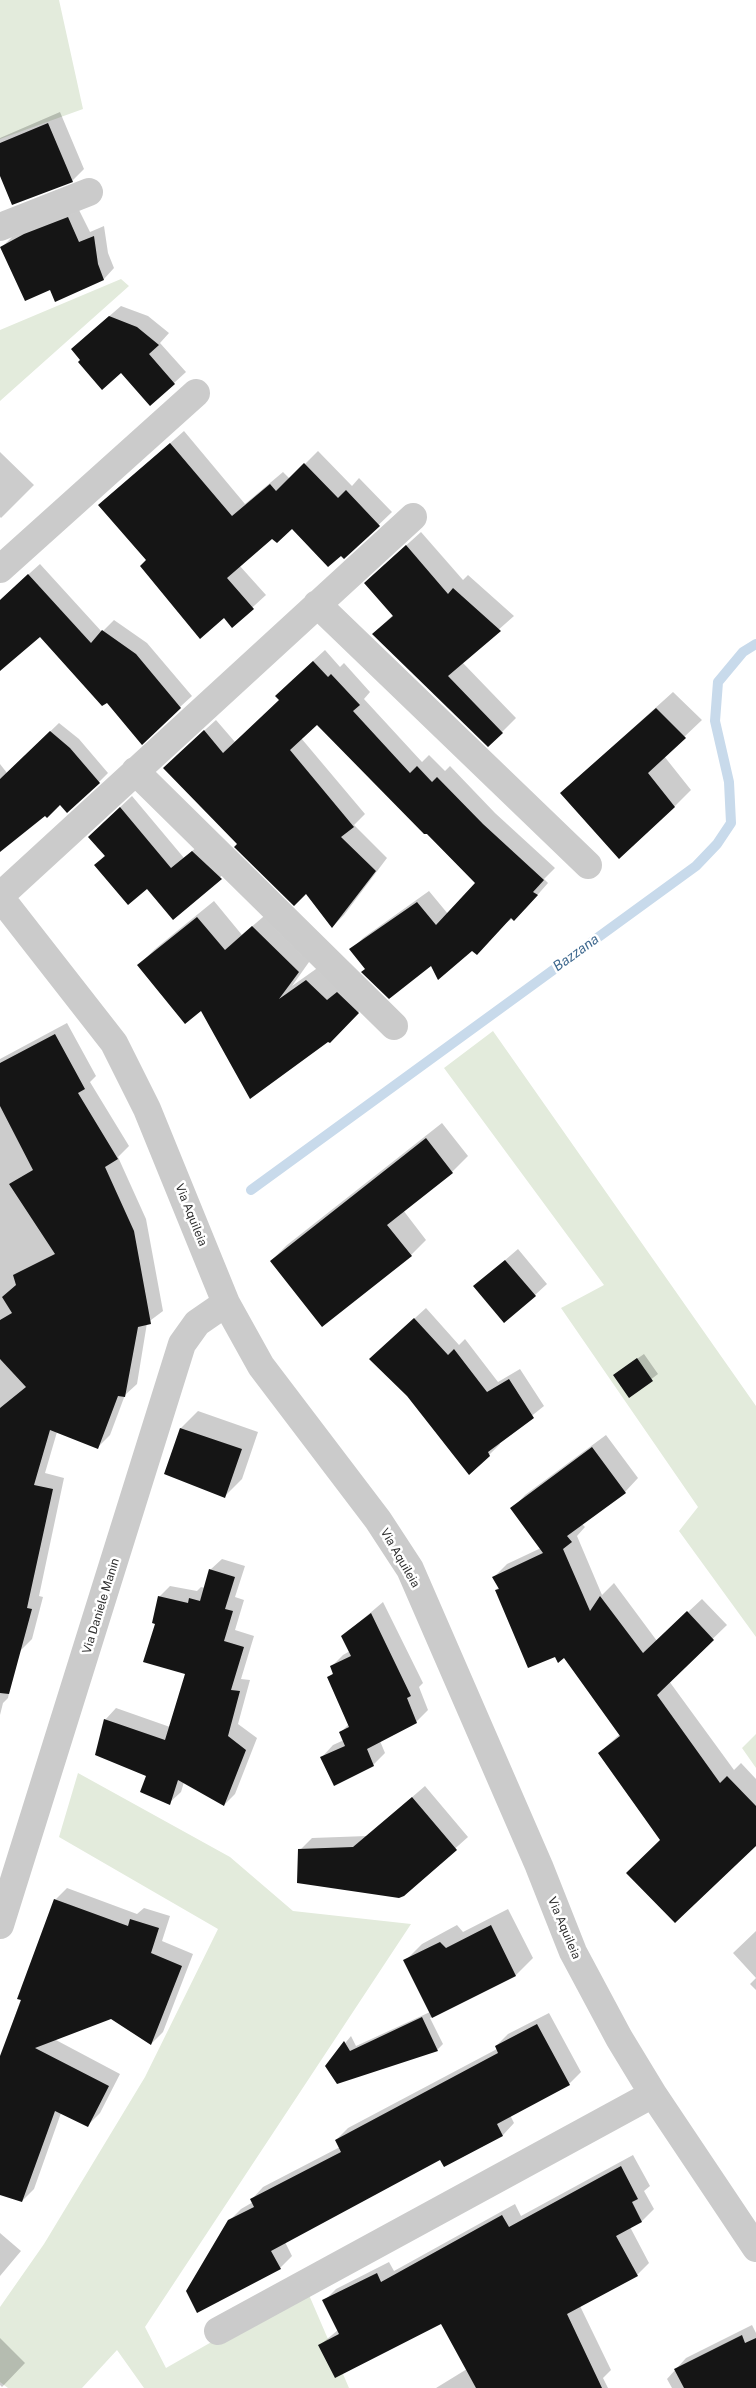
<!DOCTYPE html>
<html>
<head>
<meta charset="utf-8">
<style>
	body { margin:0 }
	canvas { display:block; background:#fff }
</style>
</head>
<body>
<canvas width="756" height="2388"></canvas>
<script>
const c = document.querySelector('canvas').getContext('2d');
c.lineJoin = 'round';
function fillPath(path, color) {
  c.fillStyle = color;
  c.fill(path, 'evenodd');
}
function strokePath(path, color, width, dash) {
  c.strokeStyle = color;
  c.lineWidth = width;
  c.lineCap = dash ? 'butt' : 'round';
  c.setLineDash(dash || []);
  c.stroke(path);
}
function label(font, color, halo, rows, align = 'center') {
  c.font = font + ' "Public Sans",sans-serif';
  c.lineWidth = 5;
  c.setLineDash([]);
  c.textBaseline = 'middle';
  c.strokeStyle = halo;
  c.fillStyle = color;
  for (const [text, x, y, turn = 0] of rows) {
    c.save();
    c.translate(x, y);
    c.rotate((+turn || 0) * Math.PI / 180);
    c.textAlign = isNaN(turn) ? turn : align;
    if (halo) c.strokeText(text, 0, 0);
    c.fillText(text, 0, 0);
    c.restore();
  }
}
fillPath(new Path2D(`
	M 0,0 L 59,0 L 83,109 L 0,139 Z
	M 121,279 L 129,286 L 0,401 L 0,330 Z
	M 493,1031 L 756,1406 L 756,1637 L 679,1531 L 698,1507 L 561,1308 L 604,1285 L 444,1068 Z
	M 756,1734 L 756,1768 L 742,1748 Z
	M 78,1773 L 230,1857 L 293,1911 L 411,1924 L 145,2327 L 166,2368 L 306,2288 L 349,2388 L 144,2388 L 117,2350 L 82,2388 L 8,2388 L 0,2382 L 0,2307 L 44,2244 L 145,2077 L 218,1929 L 59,1837 Z`), '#e3ebdc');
fillPath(new Path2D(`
	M 60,112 L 84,169 L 72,181 L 0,173 L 0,138 Z
	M 78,208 L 90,232 L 104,226 L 108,253 L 114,268 L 104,279 L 56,300 L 50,289 L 2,247 L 12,237 Z
	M 121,306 L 148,316 L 169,333 L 160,343 L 186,372 L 174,383 L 82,360 L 84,338 Z
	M 184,431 L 245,504 L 283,472 L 290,479 L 318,451 L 352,486 L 359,478 L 392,512 L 344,558 L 292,527 L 272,538 L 239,565 L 266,595 L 232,626 L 224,617 L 147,560 L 100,505 Z
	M 0,452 L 34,485 L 1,518 L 0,517 Z
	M 421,532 L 463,580 L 468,575 L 514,616 L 462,662 L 516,718 L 502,732 L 373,634 L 393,615 L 380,569 Z
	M 40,564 L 102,632 L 114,620 L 147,643 L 192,696 L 180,707 L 107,701 L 40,635 L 0,651 L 0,600 Z
	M 325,650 L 340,667 L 344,663 L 370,692 L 364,699 L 422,762 L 429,755 L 445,771 L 450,766 L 495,813 L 555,868 L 544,879 L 548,883 L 526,908 L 472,949 L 432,964 L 366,969 L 351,950 L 363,938 L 429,891 L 448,914 L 476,883 L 317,724 L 301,738 L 365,814 L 354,825 L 387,858 L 344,915 L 333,926 L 306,892 L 239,844 L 176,756 L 216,720 L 235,742 L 281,700 L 288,684 Z
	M 673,692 L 702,720 L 664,756 L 691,790 L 674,807 L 561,793 Z
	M 59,723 L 79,739 L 108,773 L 99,782 L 60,803 L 0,850 L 0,764 L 7,773 Z
	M 132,796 L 184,858 L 205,840 L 233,866 L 173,918 L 147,887 L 96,865 L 105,855 L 101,825 Z
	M 214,901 L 242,935 L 270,911 L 314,955 L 292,986 L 323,964 L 374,996 L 346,1025 L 201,1009 L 139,965 L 155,949 Z
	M 67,1023 L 96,1076 L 90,1082 L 129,1146 L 118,1157 L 146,1219 L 163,1311 L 147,1323 L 137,1384 L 125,1395 L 110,1435 L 98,1447 L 57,1432 L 45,1473 L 64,1478 L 39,1596 L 43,1597 L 32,1639 L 20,1651 L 17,1650 L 8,1698 L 3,1703 L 0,1715 L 0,1059 Z
	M 442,1123 L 468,1156 L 452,1172 L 403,1210 L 426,1240 L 411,1255 L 271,1261 L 287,1245 Z
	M 518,1249 L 547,1284 L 535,1295 L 475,1286 Z
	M 426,1308 L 459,1345 L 465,1339 L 498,1382 L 520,1369 L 544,1406 L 499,1442 L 500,1444 L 489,1455 L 382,1348 Z
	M 644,1354 L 658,1374 L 629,1396 L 614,1375 Z
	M 198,1411 L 258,1432 L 242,1479 L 225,1496 L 166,1473 L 181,1428 Z
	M 606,1435 L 638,1478 L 625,1492 L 581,1523 L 585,1527 L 577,1536 L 602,1595 L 614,1583 L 657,1641 L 702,1599 L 727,1625 L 669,1681 L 734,1770 L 741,1763 L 756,1779 L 756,1844 L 599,1753 L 620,1734 L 565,1656 L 556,1655 L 496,1590 L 499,1587 L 494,1577 L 507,1564 L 541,1548 L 512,1509 L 525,1495 Z
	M 222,1559 L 245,1566 L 235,1597 L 244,1600 L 235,1630 L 254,1636 L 241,1679 L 250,1680 L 238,1724 L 257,1738 L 235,1794 L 224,1805 L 184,1782 L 181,1792 L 169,1803 L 105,1720 L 116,1708 L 170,1727 L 186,1673 L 157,1623 L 159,1597 L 170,1586 L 197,1591 L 201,1587 L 205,1588 L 210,1570 Z
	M 383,1602 L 423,1683 L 419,1687 L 428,1710 L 416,1722 L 380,1741 L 385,1753 L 373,1765 L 322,1757 L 333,1745 L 344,1740 L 341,1732 L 349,1724 L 329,1677 L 334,1672 L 331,1667 L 343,1655 L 350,1651 L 343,1636 Z
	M 425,1786 L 468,1837 L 403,1895 L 300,1850 L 312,1838 L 367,1836 Z
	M 67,1888 L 137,1914 L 144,1908 L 170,1916 L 162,1941 L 193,1954 L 163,2032 L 151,2044 L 111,2018 L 54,2039 L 120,2074 L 100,2113 L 88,2125 L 61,2113 L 34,2189 L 22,2201 L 0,2193 L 0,2060 L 55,1900 Z
	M 508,1909 L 533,1958 L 516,1975 L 430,2018 L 443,2044 L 437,2050 L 326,2066 L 351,2036 L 356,2046 L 430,2012 L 405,1961 L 422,1944 L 457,1925 L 463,1932 Z
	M 756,1931 L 756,1990 L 750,1984 L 756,1978 L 733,1953 Z
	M 549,2013 L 581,2072 L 569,2084 L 510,2115 L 514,2123 L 503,2135 L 444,2166 L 440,2158 L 285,2242 L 292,2256 L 280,2268 L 229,2221 L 241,2209 L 253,2202 L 252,2199 L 263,2187 L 340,2147 L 336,2140 L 348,2128 L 497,2049 L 496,2046 L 508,2034 Z
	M 633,2155 L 650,2186 L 644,2191 L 654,2209 L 642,2221 L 630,2227 L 649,2263 L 637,2275 L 580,2306 L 611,2370 L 603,2378 L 608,2388 L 436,2388 L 467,2369 L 441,2323 L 320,2345 L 338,2330 L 324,2301 L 336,2289 L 389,2262 L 394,2271 L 515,2204 L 521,2216 Z
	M 0,2233 L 21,2251 L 0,2276 Z
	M 752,2325 L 756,2333 L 756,2386 L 754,2388 L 672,2388 L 667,2379 L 686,2358 Z
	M 0,2338 L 25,2363 L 2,2387 L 0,2385 Z`), '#0003');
strokePath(new Path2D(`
	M 251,1190 L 696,866 L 717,844 L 731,823 L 729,782 L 715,721 L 718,682 L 743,652 L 756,644`), '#c8daeb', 10);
fillPath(new Path2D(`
	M 48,123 L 73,182 L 12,205 L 0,176 L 0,143 Z
	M 68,217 L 79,242 L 94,236 L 98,264 L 104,280 L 55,302 L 50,290 L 25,301 L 0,247 L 24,234 Z
	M 109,316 L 137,327 L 159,345 L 149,354 L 175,384 L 150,406 L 121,373 L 102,390 L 78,362 L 80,360 L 71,349 Z
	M 170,443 L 232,516 L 270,484 L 276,491 L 304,463 L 338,498 L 346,490 L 380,526 L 344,559 L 341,556 L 328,567 L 292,529 L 277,543 L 272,539 L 227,578 L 254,609 L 232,628 L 224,618 L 200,639 L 140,566 L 146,560 L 98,505 Z
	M 406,545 L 448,594 L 453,588 L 501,631 L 448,676 L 503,733 L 488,747 L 372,634 L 393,616 L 364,583 Z
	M 28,574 L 91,643 L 102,630 L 136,654 L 181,708 L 142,745 L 107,703 L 102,706 L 40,637 L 0,671 L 0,600 Z
	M 313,661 L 328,677 L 331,674 L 360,705 L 353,711 L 410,773 L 417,766 L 432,782 L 437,777 L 483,824 L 544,880 L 533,892 L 538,895 L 514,921 L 511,918 L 477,955 L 472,951 L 438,980 L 431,966 L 389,999 L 361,972 L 365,969 L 349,949 L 417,902 L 436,925 L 475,883 L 427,834 L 424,834 L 317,725 L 290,750 L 354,827 L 341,837 L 376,871 L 332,928 L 306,894 L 294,906 L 234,847 L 237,844 L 163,768 L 204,730 L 223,753 L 279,700 L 275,696 Z
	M 656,708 L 686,738 L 648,773 L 675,807 L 619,859 L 560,793 Z
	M 50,731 L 70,748 L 100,783 L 67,813 L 60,805 L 47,818 L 45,816 L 0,852 L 0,779 Z
	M 120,807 L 171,868 L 192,851 L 222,879 L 173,920 L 147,889 L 128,905 L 94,865 L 105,856 L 88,837 Z
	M 197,917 L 225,950 L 252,926 L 299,972 L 279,999 L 306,980 L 327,1000 L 337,992 L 359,1013 L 330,1043 L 328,1042 L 250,1099 L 201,1011 L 185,1024 L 137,965 Z
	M 55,1034 L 85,1089 L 78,1093 L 118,1159 L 105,1167 L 134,1231 L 151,1324 L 138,1327 L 125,1397 L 118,1396 L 98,1449 L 50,1430 L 34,1485 L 53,1489 L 27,1608 L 32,1609 L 9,1694 L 0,1693 L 0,1408 L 26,1387 L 0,1359 L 0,1320 L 12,1313 L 2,1297 L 16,1285 L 13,1275 L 55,1254 L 9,1184 L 33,1170 L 0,1106 L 0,1063 Z
	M 426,1138 L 453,1173 L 387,1225 L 412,1256 L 322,1327 L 270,1261 Z
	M 505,1260 L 536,1296 L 504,1323 L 473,1286 Z
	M 414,1318 L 448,1355 L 454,1349 L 487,1392 L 509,1379 L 534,1418 L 488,1452 L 490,1456 L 469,1475 L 407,1396 L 369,1359 Z
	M 637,1358 L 653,1381 L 629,1398 L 613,1375 Z
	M 180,1428 L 242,1449 L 225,1498 L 164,1474 Z
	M 592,1447 L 626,1493 L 567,1536 L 572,1542 L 563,1549 L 590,1611 L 600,1596 L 643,1653 L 687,1611 L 714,1640 L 657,1695 L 720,1783 L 727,1776 L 756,1806 L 756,1846 L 675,1923 L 626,1873 L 660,1840 L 598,1753 L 620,1736 L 564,1658 L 558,1663 L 555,1657 L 528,1668 L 495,1590 L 499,1589 L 492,1577 L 543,1553 L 510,1508 Z
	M 209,1569 L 235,1577 L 225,1609 L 233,1611 L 224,1641 L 244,1647 L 231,1690 L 240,1691 L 228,1736 L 246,1750 L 224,1806 L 178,1780 L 170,1805 L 140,1792 L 146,1776 L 95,1755 L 104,1719 L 165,1740 L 185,1674 L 143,1662 L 155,1624 L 152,1623 L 158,1596 L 188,1603 L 189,1598 L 200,1601 Z
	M 371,1613 L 411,1696 L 407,1698 L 417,1723 L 367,1749 L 374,1766 L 334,1786 L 320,1757 L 345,1746 L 339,1732 L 349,1727 L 327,1677 L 333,1674 L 330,1666 L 351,1656 L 341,1636 Z
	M 412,1797 L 457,1850 L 404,1896 L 399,1898 L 297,1883 L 298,1849 L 353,1847 Z
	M 54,1899 L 128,1926 L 130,1919 L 159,1928 L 151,1953 L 182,1966 L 151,2045 L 111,2019 L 35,2048 L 109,2086 L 88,2127 L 55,2111 L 22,2202 L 0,2195 L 0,2056 L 21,2000 L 17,1999 Z
	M 491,1925 L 516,1976 L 432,2018 L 403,1960 L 440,1942 L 446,1948 Z
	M 422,2017 L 438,2051 L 337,2084 L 325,2066 L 344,2041 L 350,2051 Z
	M 537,2024 L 570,2085 L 497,2124 L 503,2136 L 444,2167 L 440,2160 L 271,2251 L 281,2269 L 197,2313 L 186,2291 L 228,2220 L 254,2207 L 250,2199 L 341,2152 L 335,2140 L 498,2053 L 495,2046 Z
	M 621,2166 L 638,2199 L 632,2202 L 642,2222 L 616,2236 L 638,2276 L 567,2314 L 602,2388 L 476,2388 L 441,2324 L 335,2378 L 318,2345 L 339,2334 L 322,2300 L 377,2273 L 381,2282 L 502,2215 L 509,2227 Z
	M 742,2335 L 745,2343 L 756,2338 L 756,2388 L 684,2388 L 674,2369 Z`), '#151515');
strokePath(new Path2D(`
	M 0,227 L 89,192
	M 0,569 L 196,393
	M 317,604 L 588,865
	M 135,771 L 394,1026
	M 0,896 L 413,517
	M 0,897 L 114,1043 L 147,1109 L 226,1303 L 261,1366 L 378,1520 L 410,1569 L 539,1866 L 573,1952 L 619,2038 L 653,2094 L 756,2248
	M 0,1925 L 182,1344 L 197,1323 L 226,1303
	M 218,2331 L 653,2094`), '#cbcbcb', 28);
label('12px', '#2e2e2e', '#fff', [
	["Via Aquileia",191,1215,68],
	["Via Aquileia",400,1558,60],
	["Via Daniele Manin",101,1606,-73],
	["Via Aquileia",564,1928,67]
]);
label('italic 14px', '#3e688e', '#fff', [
	["Bazzana",576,953,-36]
]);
</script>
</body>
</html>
